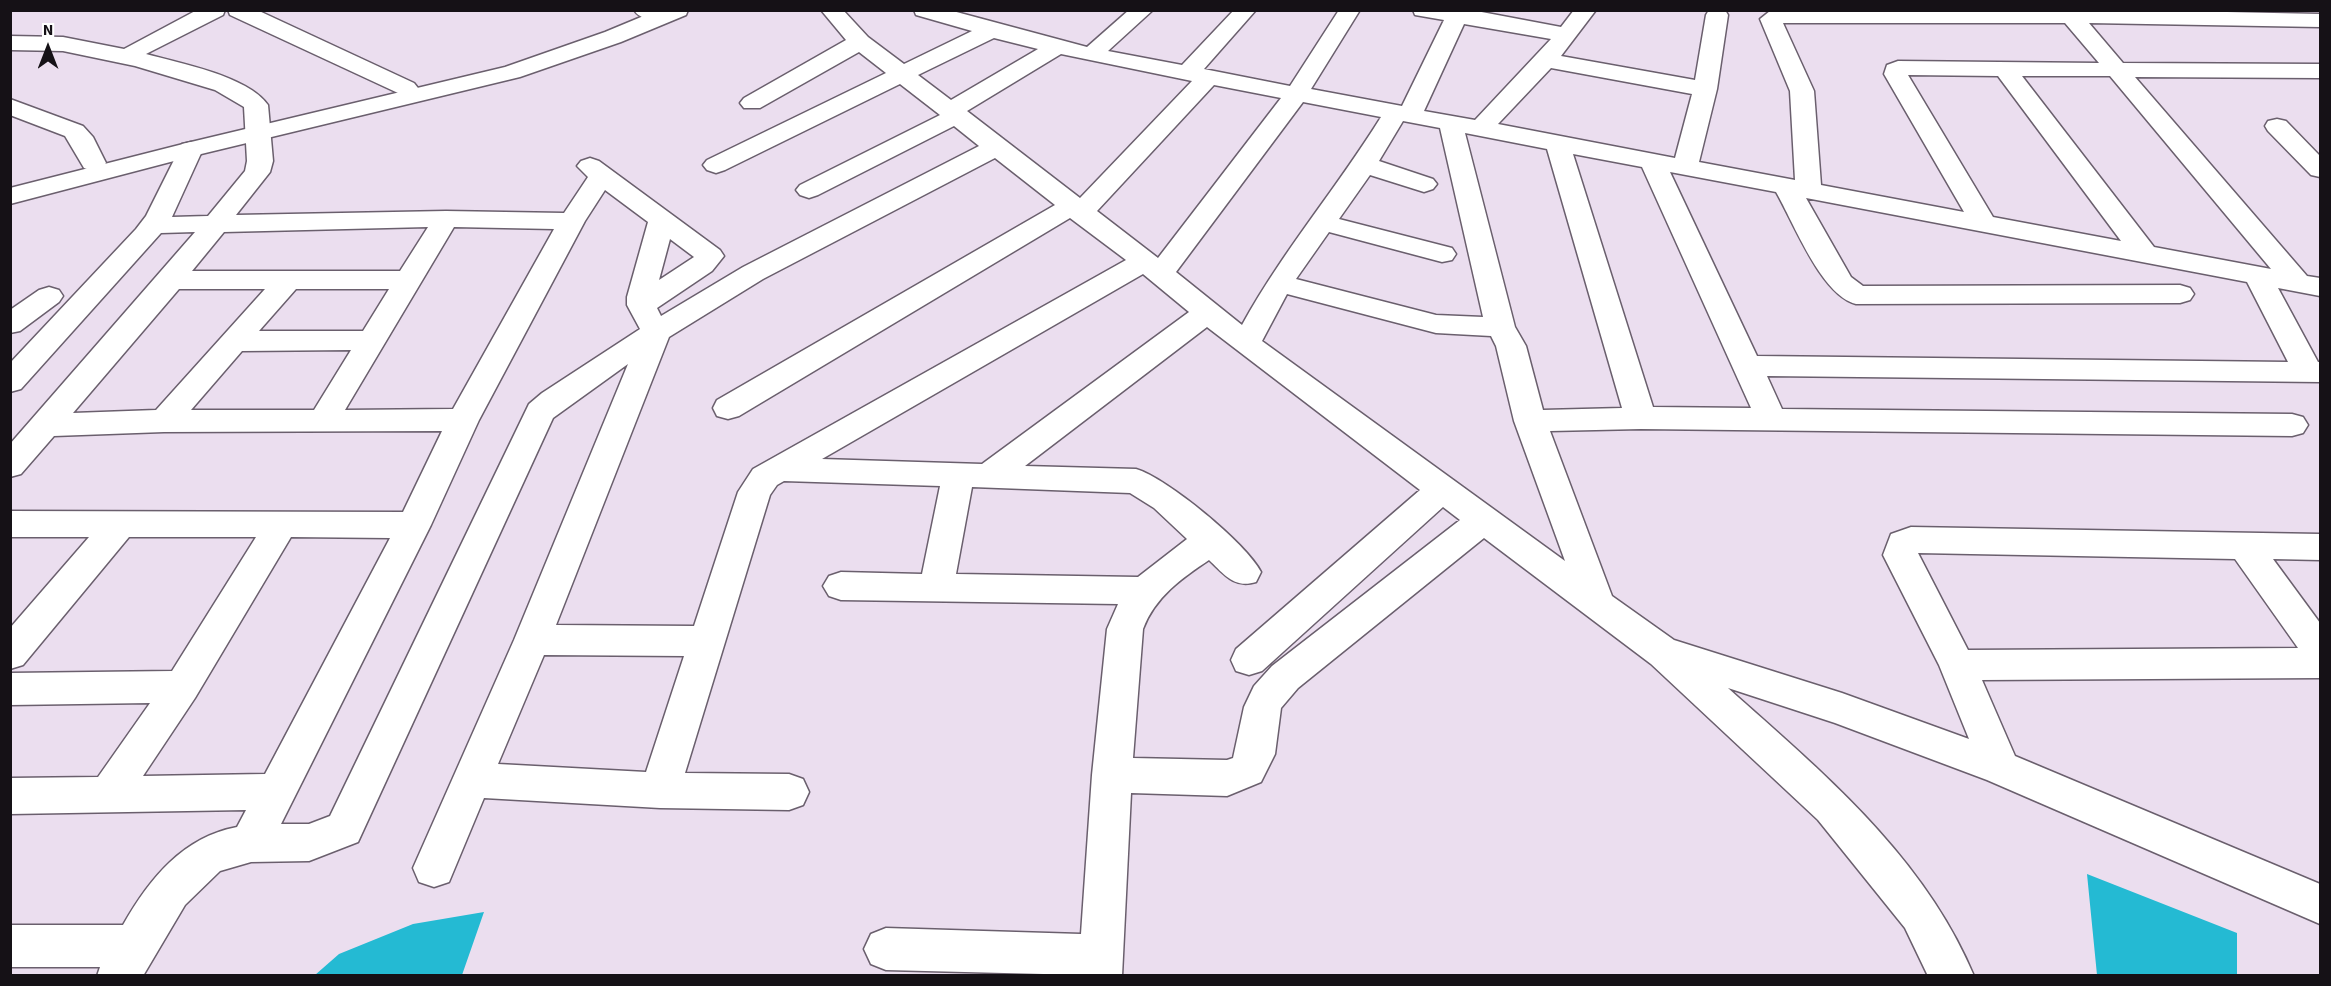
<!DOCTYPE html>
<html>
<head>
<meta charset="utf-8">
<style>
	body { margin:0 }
	#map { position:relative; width:2331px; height:986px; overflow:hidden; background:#ebdeef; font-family:"Source Sans 3",sans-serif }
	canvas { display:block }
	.frame { position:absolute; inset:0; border:12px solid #151116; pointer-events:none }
	.north { position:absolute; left:18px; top:18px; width:60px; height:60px; -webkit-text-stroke:4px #fff; paint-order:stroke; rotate:0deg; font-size:16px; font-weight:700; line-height:24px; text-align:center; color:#151116 }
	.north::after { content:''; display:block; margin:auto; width:21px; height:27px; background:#151116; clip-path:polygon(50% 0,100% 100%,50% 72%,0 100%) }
</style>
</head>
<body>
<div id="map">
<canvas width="2331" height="986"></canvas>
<div class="frame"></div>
<div class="north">N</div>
</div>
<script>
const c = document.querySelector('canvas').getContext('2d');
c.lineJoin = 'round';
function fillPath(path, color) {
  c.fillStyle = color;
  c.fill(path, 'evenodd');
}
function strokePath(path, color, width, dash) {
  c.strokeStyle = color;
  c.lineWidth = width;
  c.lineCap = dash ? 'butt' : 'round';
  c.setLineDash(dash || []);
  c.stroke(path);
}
fillPath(new Path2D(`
	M 2087,874 L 2237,933 L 2237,975 L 2097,975 Z
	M 484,912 L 462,975 L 315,975 L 339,954 L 413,924 Z`), '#24bad3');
const minor = new Path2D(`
	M 197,10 L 225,10 L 223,15 L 146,54 C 179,63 248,76 268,105 L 273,161 L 270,172 L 236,215 L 446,211 L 564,213 L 588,177 L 577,166 L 581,161 L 590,158 L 599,161 L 720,250 L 724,256 L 712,271 L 657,308 L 661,316 L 743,267 L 979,146 L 954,126 L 818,195 L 809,198 L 800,195 L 796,190 L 800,185 L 940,115 L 900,84 L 725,170 L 716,173 L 707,170 L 703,165 L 707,160 L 886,73 L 859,52 L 760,108 L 744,108 L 740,103 L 744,98 L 846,40 L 821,10 L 843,10 L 868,37 L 904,64 L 972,31 L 916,15 L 914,10 L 949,10 L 1087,47 L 1129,10 L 1153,10 L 1108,51 L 1182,65 L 1234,10 L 1256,10 L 1204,69 L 1290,86 L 1339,10 L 1360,10 L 1311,89 L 1402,106 L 1444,20 L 1415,15 L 1413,10 L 1471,10 L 1561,27 L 1574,10 L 1596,10 L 1561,56 L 1695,80 L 1706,15 L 1709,10 L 1725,10 L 1728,15 L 1717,89 L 1699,162 L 1795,180 L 1790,91 L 1760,19 L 1770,11 L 2134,10 L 2320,14 L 2320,27 L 2089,23 L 2123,63 L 2320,64 L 2320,78 L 2135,77 L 2307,276 L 2320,278 L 2320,296 L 2278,288 L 2318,362 L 2320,362 L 2320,382 L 1767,376 L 1782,409 L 2292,414 L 2303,417 L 2308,425 L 2303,433 L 2292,436 L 1641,429 L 1550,431 L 1612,596 L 1674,640 L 1842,693 L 1969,739 L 1939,665 L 1883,555 L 1891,534 L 1911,527 L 2320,534 L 2320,560 L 2273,559 L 2320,623 L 2320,678 L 1982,680 L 2015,756 L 2320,884 L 2320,924 L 1987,780 L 1835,723 L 1728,688 C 1822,772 1924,856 1974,976 L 1928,976 L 1905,928 L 1818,820 L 1651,664 L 1484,538 L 1298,688 L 1281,708 L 1275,754 L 1261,782 L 1227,796 L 1131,793 L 1122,976 L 886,970 L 871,964 L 864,949 L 871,934 L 886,928 L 1081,934 L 1092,775 L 1107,629 L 1118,604 L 841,600 L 829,596 L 823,586 L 829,576 L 841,572 L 922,574 L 940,486 L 784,481 L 777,485 L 770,495 L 685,773 L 789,774 L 803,779 L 809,792 L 803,805 L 789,810 L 660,808 L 484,798 L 449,882 L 434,887 L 419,882 L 413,868 L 514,640 L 628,364 L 553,418 L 358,842 L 309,861 L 251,862 L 220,871 L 185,905 L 143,976 L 97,976 L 100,967 L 10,967 L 10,925 L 123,925 C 149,879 183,837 237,827 L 246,810 L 10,814 L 10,778 L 98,777 L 150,703 L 10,705 L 10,673 L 172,671 L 256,537 L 129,537 L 23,665 L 10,669 L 10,628 L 89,537 L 10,537 L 10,511 L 403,512 L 442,431 L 164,432 L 54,436 L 21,474 L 10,477 L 10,444 L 195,232 L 161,233 L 21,389 L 10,392 L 10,363 L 136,229 L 146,216 L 182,144 L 191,142 L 200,144 L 203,149 L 172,217 L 208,216 L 245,171 L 247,161 L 244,107 L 215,90 L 135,66 L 63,51 L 10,50 L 10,36 L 63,37 L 124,49 ZM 1783,23 L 2065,23 L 2099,63 L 1898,61 L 1887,65 L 1884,74 L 1964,212 L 1821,185 L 1814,91 ZM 1464,24 L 1551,39 L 1475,120 L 1424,111 ZM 994,38 L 1038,49 L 951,100 L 918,75 ZM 1061,54 L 1192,81 L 1080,198 L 967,111 ZM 1551,68 L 1692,94 L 1675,158 L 1498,124 ZM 1908,75 L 1998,76 L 2121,241 L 1993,217 ZM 2022,76 L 2110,76 L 2271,269 L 2154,247 ZM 1214,85 L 1281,98 L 1158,258 L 1097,211 ZM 1303,102 L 1381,117 C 1337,188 1282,252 1242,325 L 1176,272 ZM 1403,121 L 1440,128 L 1483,317 L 1436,315 L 1296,279 L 1329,232 L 1442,262 L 1452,260 L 1456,254 L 1452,248 L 1339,219 L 1370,175 L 1424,192 L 1433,189 L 1437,184 L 1433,179 L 1379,161 ZM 1465,133 L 1547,149 L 1622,408 L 1543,410 L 1526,346 L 1515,327 ZM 1573,154 L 1642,167 L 1751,408 L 1653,407 ZM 995,158 L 1055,205 L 717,400 L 713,408 L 717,416 L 728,419 L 739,416 L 1070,218 L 1126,260 L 753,469 L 738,492 L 694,626 L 556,625 L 669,337 L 763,279 ZM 1670,172 L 1776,192 C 1794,223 1821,295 1856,304 L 2180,303 L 2190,300 L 2194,294 L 2190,288 L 2180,285 L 1863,286 L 1851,277 L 1806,198 L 2247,282 L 2288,362 L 1757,356 ZM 605,190 L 648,222 L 627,297 L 627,305 L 640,329 L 542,393 L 529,404 L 330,816 L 309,824 L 281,824 L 431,525 L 479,420 L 585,221 ZM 428,227 L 400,271 L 192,271 L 224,232 ZM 454,227 L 554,229 L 453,409 L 345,410 ZM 670,239 L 694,257 L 659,280 ZM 1143,274 L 1189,312 L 982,464 L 822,459 ZM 179,289 L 265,289 L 156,410 L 73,413 ZM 296,289 L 389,289 L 363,331 L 259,331 ZM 1287,294 L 1436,333 L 1491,336 L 1496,346 L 1514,421 L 1565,561 L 1262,341 ZM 1207,327 L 1420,490 L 1236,649 L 1231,660 L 1236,671 L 1249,675 L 1262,671 L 1443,507 L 1460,520 L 1272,666 L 1254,686 L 1244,707 L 1233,758 L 1227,760 L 1133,758 L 1143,629 C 1155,597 1182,578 1209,560 C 1224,574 1234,589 1256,582 L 1261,572 C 1247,544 1167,478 1136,469 L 1025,466 ZM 351,350 L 314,410 L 191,410 L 242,351 ZM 972,487 L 1130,493 L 1154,508 L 1187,539 L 1138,577 L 956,574 ZM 291,537 L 390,538 L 265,774 L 143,776 L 195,698 ZM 1918,553 L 2235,559 L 2298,648 L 1968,650 ZM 544,655 L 684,656 L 646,772 L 498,764 Z
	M 228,10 L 257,10 L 414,83 L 418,88 L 414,93 L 398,93 L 230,15 Z
	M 634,10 L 657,10 L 658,12 L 655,17 C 646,19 639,18 634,10 Z
	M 10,99 L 83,126 L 93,137 L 106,163 L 102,168 L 93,171 L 84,168 L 65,136 L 10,115 Z
	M 2277,119 L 2286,121 L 2320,156 L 2320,177 L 2311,175 L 2268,131 L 2265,126 L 2268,121 Z
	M 49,287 L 59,290 L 63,296 L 59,302 L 20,331 L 10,333 L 10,310 L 39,290 Z`);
const major = new Path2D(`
	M 658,10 L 688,10 L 686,15 L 621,42 L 520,77 L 197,155 L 10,204 L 10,188 L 191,142 L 505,67 L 605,32 Z`);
strokePath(minor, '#6a5f6d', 3);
strokePath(major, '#6a5f6d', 3);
fillPath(minor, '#fff');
fillPath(major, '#fff');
</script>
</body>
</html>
